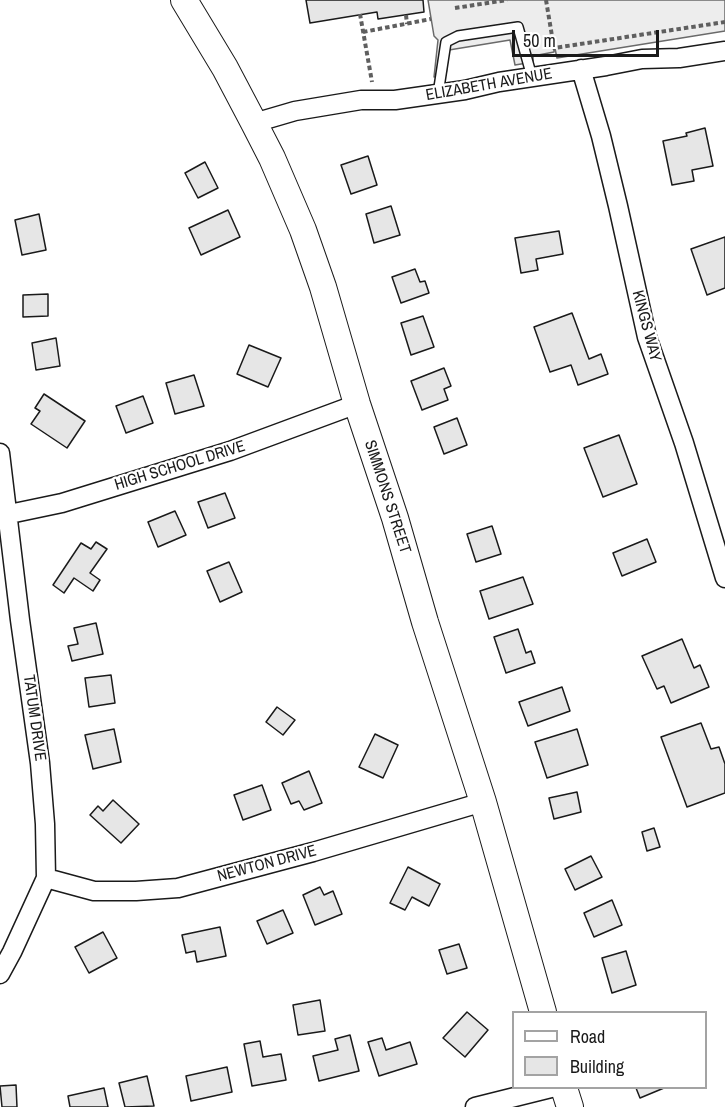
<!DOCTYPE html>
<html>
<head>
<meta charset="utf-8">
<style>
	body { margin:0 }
	#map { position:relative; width:725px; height:1107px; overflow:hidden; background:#fff; font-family:"Archivo Narrow",sans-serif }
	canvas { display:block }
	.legend { position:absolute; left:512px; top:1011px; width:195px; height:78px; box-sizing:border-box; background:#fff; border:2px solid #a3a3a3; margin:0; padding:8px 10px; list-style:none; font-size:18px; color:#1a1a1a }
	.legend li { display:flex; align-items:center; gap:12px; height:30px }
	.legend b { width:30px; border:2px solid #a3a3a3 }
	.scale { position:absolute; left:512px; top:30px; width:147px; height:27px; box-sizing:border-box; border:3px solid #1a1a1a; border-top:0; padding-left:8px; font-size:18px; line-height:21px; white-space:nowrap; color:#1a1a1a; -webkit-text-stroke:4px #fff; paint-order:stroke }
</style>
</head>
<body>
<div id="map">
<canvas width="725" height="1107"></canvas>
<ul class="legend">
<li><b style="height:8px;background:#fff"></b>Road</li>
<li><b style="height:16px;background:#e6e6e6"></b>Building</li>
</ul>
<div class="scale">50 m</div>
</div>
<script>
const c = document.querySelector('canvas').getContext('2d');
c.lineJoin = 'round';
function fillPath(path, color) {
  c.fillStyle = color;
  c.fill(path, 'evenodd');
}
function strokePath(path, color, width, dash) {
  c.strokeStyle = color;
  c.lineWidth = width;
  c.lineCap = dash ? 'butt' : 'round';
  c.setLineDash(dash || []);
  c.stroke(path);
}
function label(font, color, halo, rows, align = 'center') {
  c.font = font + ' "Archivo Narrow",sans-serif';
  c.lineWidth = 4.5;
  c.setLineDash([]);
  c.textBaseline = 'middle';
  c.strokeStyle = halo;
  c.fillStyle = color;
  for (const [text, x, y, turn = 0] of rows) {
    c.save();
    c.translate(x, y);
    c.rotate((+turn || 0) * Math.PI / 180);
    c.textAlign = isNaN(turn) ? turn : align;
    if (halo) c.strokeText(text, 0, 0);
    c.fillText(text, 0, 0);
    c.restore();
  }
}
const built = new Path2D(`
	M 428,0 L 725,0 L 725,31 L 557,58 L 553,39 L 554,52 L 533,56 L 533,62 L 515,65 L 510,40 L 449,50 L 446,75 L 434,77 L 438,40 L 434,36 Z`);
fillPath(built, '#ededed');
strokePath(built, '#6a6a6a', 1.5);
const building = new Path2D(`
	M 306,0 L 423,0 L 424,12 L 378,19 L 377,12 L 310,23 Z
	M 705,128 L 713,166 L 692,170 L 694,181 L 672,185 L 663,141 L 687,136 L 686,133 Z
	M 368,156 L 377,185 L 351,194 L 341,165 Z
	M 205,162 L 218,188 L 198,198 L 185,173 Z
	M 391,206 L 400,235 L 374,243 L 366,214 Z
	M 228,210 L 240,237 L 201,255 L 189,228 Z
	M 39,214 L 46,250 L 22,255 L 15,220 Z
	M 559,231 L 563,254 L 536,259 L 538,270 L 521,273 L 515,238 Z
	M 725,237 L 725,288 L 707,295 L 691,249 Z
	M 415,269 L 420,282 L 425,281 L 429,293 L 401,303 L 392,277 Z
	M 48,294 L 48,316 L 23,317 L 23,295 Z
	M 572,313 L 589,359 L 601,354 L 608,374 L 578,385 L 571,365 L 550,372 L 534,327 Z
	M 423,316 L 434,347 L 411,355 L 401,323 Z
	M 56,338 L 60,366 L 36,370 L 32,343 Z
	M 249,345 L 281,358 L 268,387 L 237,374 Z
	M 444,368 L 451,386 L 444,389 L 448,400 L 422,410 L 411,381 Z
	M 194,375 L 204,406 L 175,414 L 166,383 Z
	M 44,394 L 85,421 L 67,448 L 31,424 L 40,411 L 35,408 Z
	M 143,396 L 153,423 L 126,433 L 116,406 Z
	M 457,418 L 467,445 L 444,454 L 434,427 Z
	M 619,435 L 637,484 L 603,497 L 584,448 Z
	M 225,493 L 235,518 L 208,528 L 198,502 Z
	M 175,511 L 186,535 L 158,547 L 148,522 Z
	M 492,526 L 501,554 L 476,562 L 467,534 Z
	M 647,539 L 656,562 L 622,576 L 613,553 Z
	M 96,542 L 107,549 L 90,573 L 100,580 L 93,591 L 74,578 L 64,593 L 53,585 L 81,543 L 91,549 Z
	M 229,562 L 242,592 L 220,602 L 207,571 Z
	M 523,577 L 533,604 L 489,619 L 480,591 Z
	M 96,623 L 103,654 L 72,661 L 68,646 L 78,644 L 74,628 Z
	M 518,629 L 526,653 L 531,651 L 535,663 L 506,673 L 494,637 Z
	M 682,639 L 694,668 L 700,665 L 709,687 L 671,703 L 664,686 L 657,689 L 642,656 Z
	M 111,675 L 115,703 L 89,707 L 85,678 Z
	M 562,687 L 570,711 L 528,726 L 519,702 Z
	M 277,707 L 295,720 L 283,735 L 266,722 Z
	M 701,723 L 711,749 L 719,747 L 725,764 L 725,793 L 687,807 L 661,737 Z
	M 114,729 L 121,762 L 93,769 L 85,735 Z
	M 577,729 L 588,765 L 547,778 L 535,742 Z
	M 375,734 L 398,745 L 383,778 L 359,767 Z
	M 309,771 L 322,803 L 304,810 L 299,801 L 291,804 L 282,783 Z
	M 262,785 L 271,810 L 243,820 L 234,795 Z
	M 577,792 L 581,812 L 554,819 L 549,798 Z
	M 113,800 L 139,824 L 121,843 L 90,815 L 98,806 L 103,811 Z
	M 654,828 L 660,847 L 647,851 L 642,832 Z
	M 591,856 L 602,877 L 575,890 L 565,869 Z
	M 408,867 L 440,884 L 429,906 L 412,897 L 405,910 L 390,903 Z
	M 320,887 L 324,895 L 333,891 L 342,914 L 315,925 L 303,895 Z
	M 612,900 L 622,925 L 594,937 L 584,913 Z
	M 283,910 L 293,933 L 267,944 L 257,921 Z
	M 220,927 L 226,956 L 197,962 L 195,951 L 186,953 L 182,935 Z
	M 103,932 L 117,958 L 89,973 L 75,947 Z
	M 459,944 L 467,968 L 447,974 L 439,950 Z
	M 626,951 L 636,985 L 612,993 L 602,958 Z
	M 320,1000 L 325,1031 L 298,1035 L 293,1005 Z
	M 467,1012 L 488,1030 L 465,1057 L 443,1038 Z
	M 350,1035 L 359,1071 L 319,1081 L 313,1056 L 338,1050 L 335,1039 Z
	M 382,1038 L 386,1050 L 410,1042 L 417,1064 L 379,1076 L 368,1042 Z
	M 260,1041 L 263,1057 L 281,1054 L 286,1080 L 252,1086 L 244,1044 Z
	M 227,1067 L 232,1092 L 191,1101 L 186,1076 Z
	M 147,1076 L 154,1106 L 125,1107 L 119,1083 Z
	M 16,1085 L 17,1107 L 2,1107 L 0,1086 Z
	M 104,1088 L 108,1107 L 70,1107 L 68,1096 Z
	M 636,1088 L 664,1088 L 640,1098 Z`);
fillPath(building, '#e6e6e6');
strokePath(building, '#1a1a1a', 1.5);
const lane = new Path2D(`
	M 438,94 L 446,42 L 458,36 L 518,27 L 532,77`);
const street = new Path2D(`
	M 581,69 L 601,136 L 618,206 L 647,337 L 684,443 L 725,578
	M 254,123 L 295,111 L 361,100 L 395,100 L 465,90 L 499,82 L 606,66 L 642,59 L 679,58 L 725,51
	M 0,453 L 20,620 L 40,763 L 45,824 L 46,878 L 12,952 L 0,974
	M 0,516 L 62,503 L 230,451 L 357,404
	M 46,878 L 94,891 L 136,891 L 178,888 L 313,852 L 483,802
	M 475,1107 L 551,1088`);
const secondary = new Path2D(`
	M 184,0 L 225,68 L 254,123 L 272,158 L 303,230 L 323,287 L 357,404 L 395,518 L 425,622 L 483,802 L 543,1012
	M 564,1088 L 570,1107`);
strokePath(lane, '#1a1a1a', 12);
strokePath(street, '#1a1a1a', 21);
strokePath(secondary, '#1a1a1a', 28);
strokePath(new Path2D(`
	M 546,0 L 554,48 L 725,22
	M 455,8 L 507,0
	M 360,14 L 372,82
	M 406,15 L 407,24
	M 363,32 L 431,19`), '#5f5f5f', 4, [4.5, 3]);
strokePath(lane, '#fff', 9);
strokePath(street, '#fff', 18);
strokePath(secondary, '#fff', 26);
label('16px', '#1a1a1a', '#fff', [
	["ELIZABETH AVENUE",489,85,-10],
	["KINGS WAY",646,326,75],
	["HIGH SCHOOL DRIVE",180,466,-17],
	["SIMMONS STREET",387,497,72],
	["TATUM DRIVE",34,718,82],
	["NEWTON DRIVE",267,864,-15]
]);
</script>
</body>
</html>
